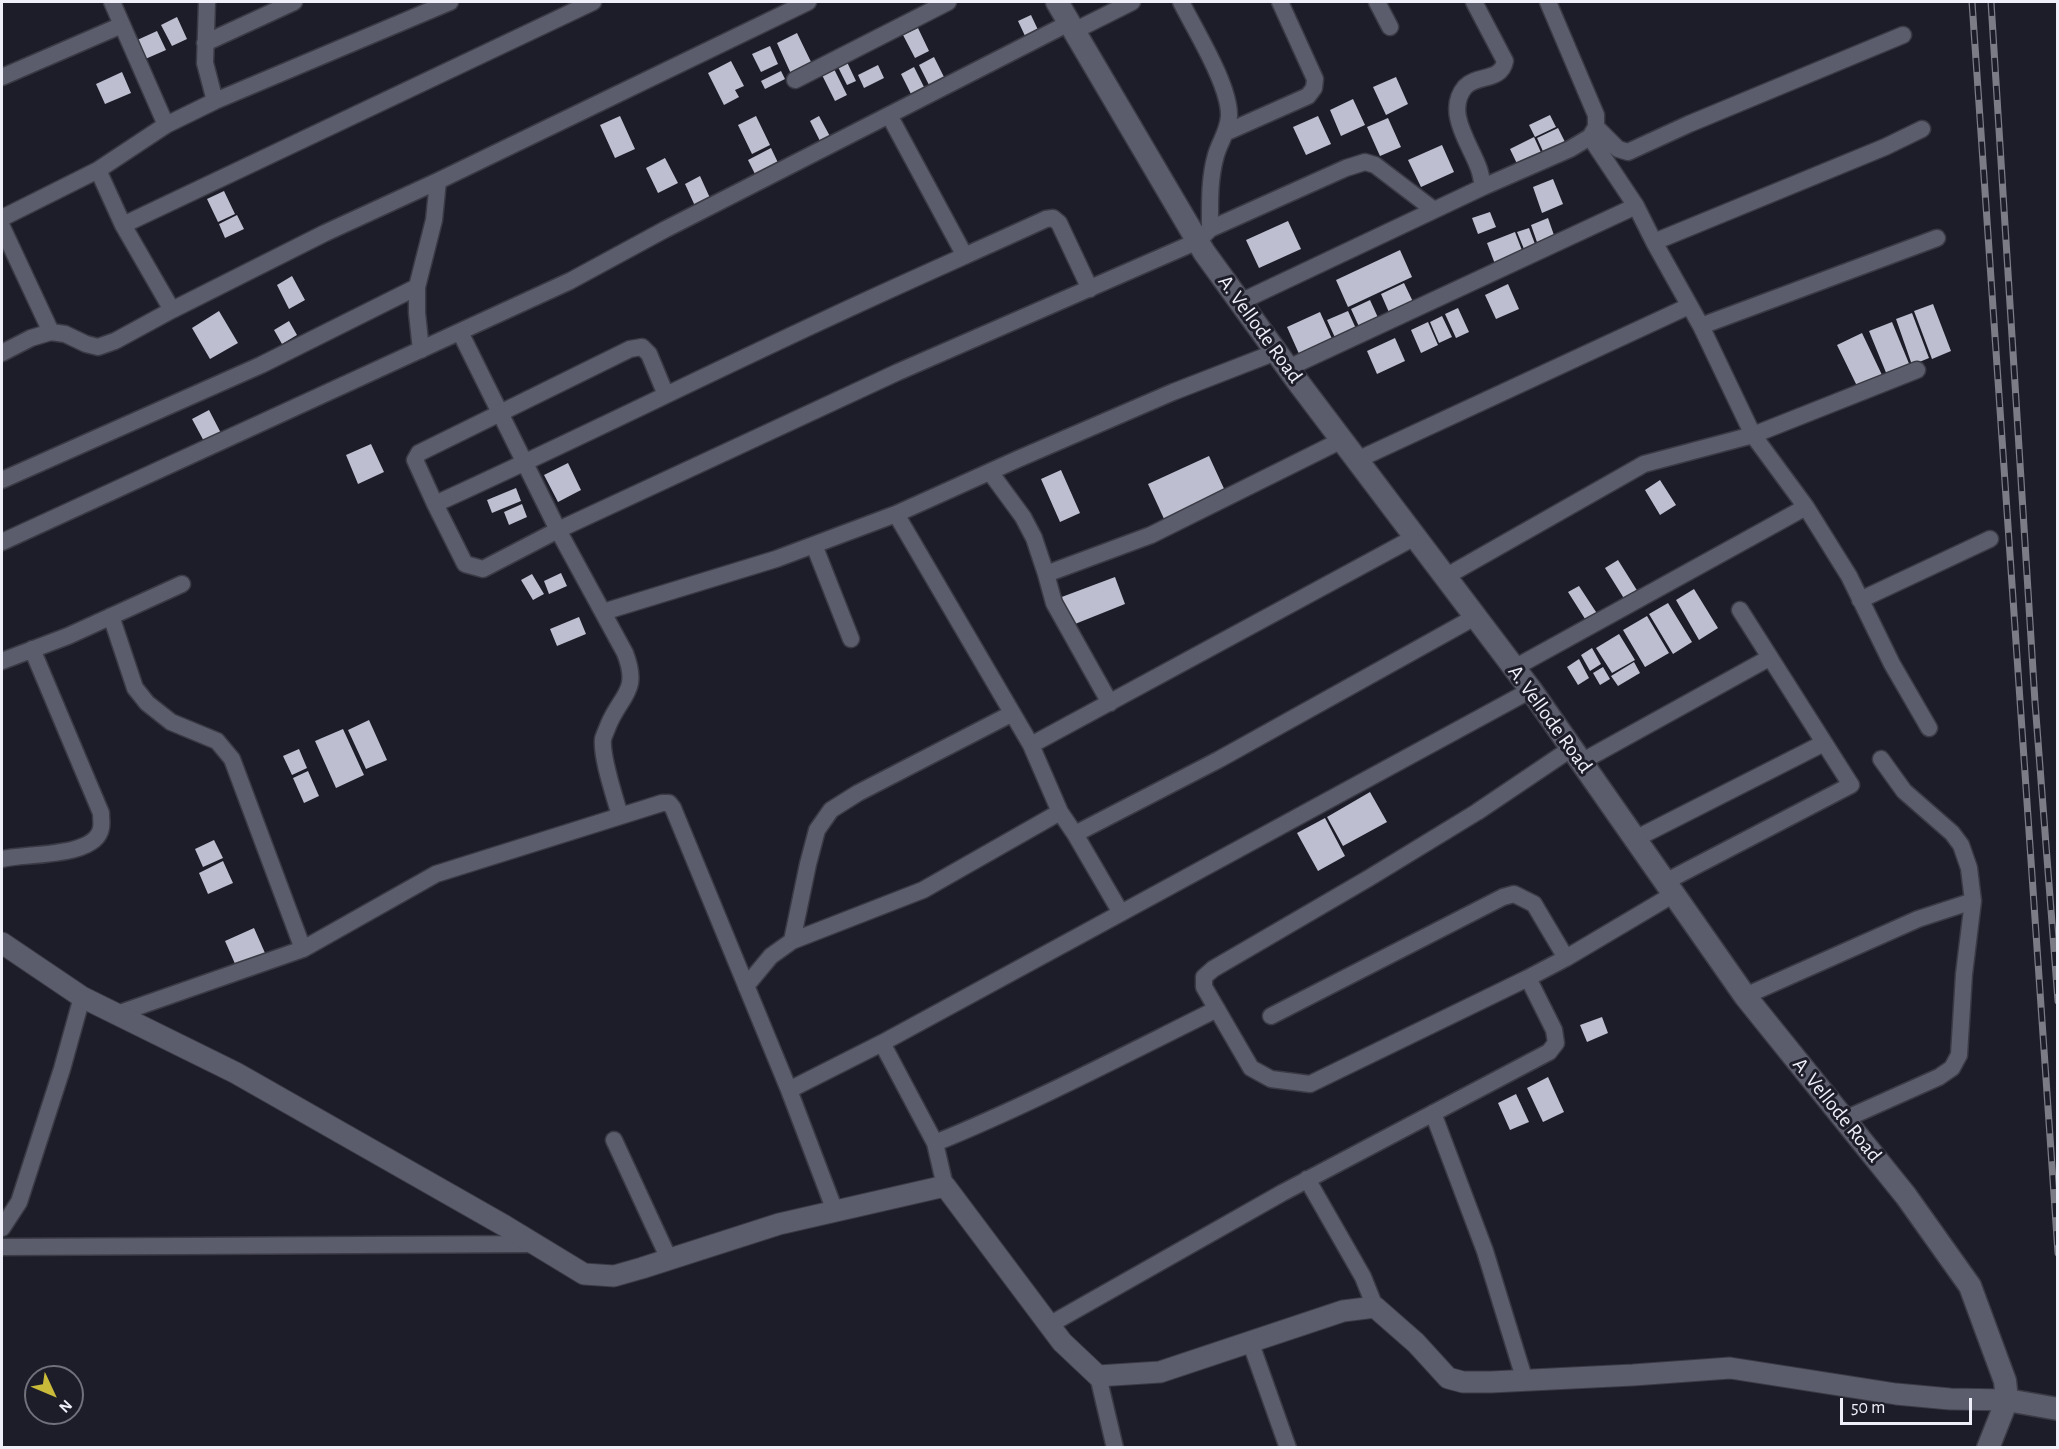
<!DOCTYPE html>
<html>
<head>
<meta charset="utf-8">
<style>
	body { margin:0 }
	#map { position:relative; width:2059px; height:1449px; overflow:hidden; background:#1d1d2a; font-family:"Alegreya Sans",sans-serif }
	canvas { display:block }
	.frame { position:absolute; inset:0; border:3px solid #eeeff8; pointer-events:none }
	.north { position:absolute; left:24px; top:1365px; width:60px; height:60px; box-sizing:border-box; background:#1d1d2a; border:2px solid #71717c; border-radius:50%; rotate:134deg; font-size:16px; font-weight:700; line-height:24px; text-align:center; color:#eeeff8 }
	.north::after { content:''; display:block; margin:auto; width:21px; height:27px; background:#c9ba3a; clip-path:polygon(50% 0,100% 100%,50% 72%,0 100%) }
	.scale { position:absolute; left:1840px; top:1398px; width:132px; height:27px; box-sizing:border-box; border:3px solid #eeeff8; border-top:0; padding-left:8px; font-size:18px; line-height:21px; white-space:nowrap; color:#eeeff8; -webkit-text-stroke:4px #1d1d2a; paint-order:stroke }
</style>
</head>
<body>
<div id="map">
<canvas width="2059" height="1449"></canvas>
<div class="frame"></div>
<div class="north">N</div>
<div class="scale">50 m</div>
</div>
<script>
const c = document.querySelector('canvas').getContext('2d');
c.lineJoin = 'round';
function fillPath(path, color) {
  c.fillStyle = color;
  c.fill(path, 'evenodd');
}
function strokePath(path, color, width, dash) {
  c.strokeStyle = color;
  c.lineWidth = width;
  c.lineCap = dash ? 'butt' : 'round';
  c.setLineDash(dash || []);
  c.stroke(path);
}
function label(font, color, halo, rows, align = 'center') {
  c.font = font + ' "Alegreya Sans",sans-serif';
  c.lineWidth = 6;
  c.setLineDash([]);
  c.textBaseline = 'middle';
  c.strokeStyle = halo;
  c.fillStyle = color;
  for (const [text, x, y, turn = 0] of rows) {
    c.save();
    c.translate(x, y);
    c.rotate((+turn || 0) * Math.PI / 180);
    c.textAlign = isNaN(turn) ? turn : align;
    if (halo) c.strokeText(text, 0, 0);
    c.fillText(text, 0, 0);
    c.restore();
  }
}
fillPath(new Path2D(`
	M 1031,15 L 1039,32 L 1026,38 L 1018,21 Z
	M 177,17 L 187,39 L 172,46 L 161,25 Z
	M 918,28 L 929,51 L 915,58 L 903,35 Z
	M 157,31 L 166,50 L 143,60 L 135,41 Z
	M 797,33 L 813,66 L 792,76 L 777,43 Z
	M 770,46 L 778,64 L 761,72 L 752,54 Z
	M 934,57 L 945,79 L 930,87 L 919,65 Z
	M 731,61 L 744,86 L 735,90 L 739,97 L 724,105 L 708,73 Z
	M 847,62 L 856,81 L 847,85 L 838,67 Z
	M 878,65 L 884,78 L 864,88 L 858,75 Z
	M 914,67 L 926,91 L 913,98 L 901,74 Z
	M 834,69 L 847,95 L 835,101 L 822,75 Z
	M 781,71 L 785,79 L 765,89 L 761,81 Z
	M 122,72 L 131,93 L 105,104 L 96,84 Z
	M 1396,77 L 1408,104 L 1386,115 L 1373,87 Z
	M 1353,99 L 1365,125 L 1341,136 L 1330,110 Z
	M 1550,115 L 1556,127 L 1535,137 L 1529,125 Z
	M 620,116 L 635,149 L 615,158 L 600,125 Z
	M 756,116 L 770,145 L 752,154 L 738,125 Z
	M 819,116 L 832,140 L 822,145 L 810,121 Z
	M 1318,116 L 1331,144 L 1306,155 L 1293,127 Z
	M 1388,118 L 1401,147 L 1380,156 L 1367,127 Z
	M 1558,128 L 1568,148 L 1546,158 L 1537,138 Z
	M 1534,137 L 1544,159 L 1520,170 L 1510,149 Z
	M 1442,145 L 1454,172 L 1421,187 L 1408,160 Z
	M 771,148 L 780,167 L 757,178 L 748,160 Z
	M 665,158 L 678,183 L 658,193 L 646,168 Z
	M 700,176 L 710,198 L 695,206 L 685,184 Z
	M 1553,179 L 1563,204 L 1542,213 L 1533,187 Z
	M 224,191 L 235,214 L 218,222 L 207,199 Z
	M 1490,212 L 1496,227 L 1478,234 L 1472,218 Z
	M 237,215 L 244,229 L 225,238 L 219,224 Z
	M 1548,218 L 1555,238 L 1538,245 L 1531,225 Z
	M 1288,221 L 1301,249 L 1259,268 L 1246,240 Z
	M 1529,228 L 1535,244 L 1524,249 L 1517,232 Z
	M 1515,232 L 1523,253 L 1495,264 L 1487,243 Z
	M 1400,250 L 1412,277 L 1348,307 L 1336,280 Z
	M 292,276 L 305,300 L 289,309 L 277,285 Z
	M 1404,283 L 1415,306 L 1391,317 L 1381,294 Z
	M 1508,284 L 1519,309 L 1496,319 L 1485,295 Z
	M 1370,300 L 1380,322 L 1361,331 L 1351,309 Z
	M 1933,304 L 1951,351 L 1932,359 L 1914,311 Z
	M 1458,308 L 1469,332 L 1456,338 L 1445,314 Z
	M 219,311 L 238,343 L 210,359 L 192,328 Z
	M 1348,311 L 1358,333 L 1337,342 L 1327,320 Z
	M 1320,312 L 1333,341 L 1300,356 L 1287,327 Z
	M 1912,313 L 1929,358 L 1912,365 L 1896,319 Z
	M 1442,316 L 1452,337 L 1439,343 L 1430,322 Z
	M 289,321 L 297,335 L 282,344 L 274,330 Z
	M 1428,322 L 1438,345 L 1421,353 L 1411,330 Z
	M 1892,322 L 1910,366 L 1887,375 L 1869,331 Z
	M 1862,333 L 1882,375 L 1857,386 L 1837,345 Z
	M 1395,338 L 1405,361 L 1377,374 L 1367,351 Z
	M 209,410 L 223,437 L 206,445 L 192,419 Z
	M 371,444 L 384,472 L 358,484 L 346,455 Z
	M 1209,456 L 1226,493 L 1165,521 L 1148,484 Z
	M 568,463 L 581,490 L 558,502 L 544,475 Z
	M 1061,470 L 1080,513 L 1060,522 L 1041,479 Z
	M 1660,480 L 1676,505 L 1660,515 L 1645,490 Z
	M 516,488 L 521,501 L 492,513 L 487,500 Z
	M 522,504 L 527,517 L 509,525 L 504,512 Z
	M 1618,560 L 1638,592 L 1625,600 L 1605,568 Z
	M 561,573 L 567,586 L 549,594 L 544,581 Z
	M 532,574 L 544,594 L 533,600 L 521,580 Z
	M 1115,577 L 1125,604 L 1070,626 L 1059,598 Z
	M 1579,586 L 1598,615 L 1587,622 L 1568,592 Z
	M 1694,589 L 1718,628 L 1699,640 L 1676,600 Z
	M 1668,603 L 1692,642 L 1673,654 L 1649,614 Z
	M 1647,616 L 1669,653 L 1645,667 L 1623,630 Z
	M 579,617 L 586,634 L 557,646 L 550,629 Z
	M 1619,634 L 1635,660 L 1612,673 L 1596,648 Z
	M 1592,648 L 1601,664 L 1590,671 L 1581,655 Z
	M 1579,659 L 1589,678 L 1578,685 L 1567,667 Z
	M 1634,662 L 1640,673 L 1618,686 L 1611,676 Z
	M 1603,667 L 1610,679 L 1600,685 L 1593,673 Z
	M 369,720 L 387,760 L 366,769 L 348,730 Z
	M 343,729 L 364,775 L 336,788 L 315,741 Z
	M 299,749 L 307,768 L 292,775 L 283,756 Z
	M 308,771 L 319,796 L 304,803 L 293,778 Z
	M 1370,792 L 1387,822 L 1343,846 L 1327,817 Z
	M 1325,818 L 1345,856 L 1318,871 L 1297,833 Z
	M 214,840 L 223,858 L 203,867 L 195,849 Z
	M 223,861 L 233,883 L 208,894 L 199,873 Z
	M 254,928 L 265,953 L 236,966 L 225,941 Z
	M 1602,1017 L 1608,1033 L 1587,1042 L 1580,1025 Z
	M 1548,1077 L 1564,1112 L 1543,1122 L 1527,1088 Z
	M 1516,1094 L 1529,1122 L 1510,1130 L 1498,1103 Z`), '#bdbecf');
const minor = new Path2D(`
	M 112,2 L 166,125
	M 207,2 L 205,63 L 215,101
	M 1377,2 L 1390,27
	M 1474,2 L 1505,61 C 1501,82 1477,74 1465,87 C 1444,112 1471,145 1479,169 C 1481,175 1482,181 1483,187
	M 1074,31 L 1132,2
	M 205,43 L 294,2
	M 2,77 L 122,25
	M 795,80 L 948,2
	M 889,115 L 965,256
	M 1596,127 L 1618,149 L 1628,152 L 1689,124 L 1903,35
	M 1227,132 L 1308,96 L 1314,88 L 1315,79 L 1280,2
	M 1590,137 L 1636,206 L 1654,242 L 1701,326 L 1753,435 L 1806,507 L 1849,576 L 1892,664 L 1929,728
	M 98,170 L 123,225 L 172,310
	M 2,218 L 98,170 L 166,125 L 215,101 L 450,2
	M 123,225 L 593,2
	M 2,227 L 51,332
	M 1210,229 L 1346,168 L 1365,162 L 1375,165 L 1434,210
	M 1654,242 L 1885,147 L 1922,129
	M 1240,302 L 1483,187 L 1570,149 L 1590,137 L 1596,127 L 1596,115 L 1548,2
	M 1701,326 L 1937,238
	M 460,332 L 558,530 L 625,653 C 640,692 621,694 608,726 C 607,729 604,735 603,739 C 601,758 615,797 620,816
	M 421,350 L 417,313 L 417,287 L 434,220 L 438,181
	M 2,353 L 31,338 L 51,332 L 65,334 L 86,344 L 98,347 L 115,341 L 172,310 L 325,233 L 438,181 L 808,2
	M 1288,368 L 1636,206
	M 666,395 L 649,354 L 642,347 L 630,349 L 419,453 L 415,460 L 435,504 C 565,445 693,381 822,321 C 896,286 972,253 1046,219 L 1053,218 L 1059,223 L 1090,289
	M 1357,460 L 1689,306
	M 990,472 L 1023,517 L 1034,538 L 1046,574 L 1151,535 L 1342,440
	M 2,480 L 261,365 L 417,287
	M 435,504 L 465,564 L 483,569 L 558,530 L 898,372 L 1198,241 L 1210,229 C 1210,204 1209,179 1216,155 C 1220,141 1228,132 1229,116 C 1230,86 1195,30 1181,2
	M 896,514 L 1031,745 L 1060,812
	M 2,542 L 570,281 L 664,230 L 1069,23
	M 814,545 L 851,639
	M 1046,574 L 1054,603 L 1110,703
	M 1445,577 L 1644,464 L 1753,435 L 1917,370
	M 1860,600 L 1990,539
	M 603,612 L 776,559 L 896,514 L 1018,459 L 1173,392 L 1276,352
	M 111,616 L 135,688 L 147,703 L 171,722 L 217,741 L 232,759 L 303,949
	M 2,661 L 68,636 L 182,584
	M 1514,668 L 1806,507
	M 1031,745 L 1415,537
	M 1572,748 L 1477,812 L 1369,878 L 1213,969 L 1204,977 L 1204,987 L 1251,1068 L 1271,1079 L 1310,1084 L 1528,978 L 1566,958 L 1674,894
	M 1581,762 L 1769,658
	M 1075,834 L 1121,913
	M 1635,839 L 1824,743
	M 2,859 C 25,853 96,858 101,828 C 102,824 101,818 101,813 L 32,649
	M 1665,882 L 1851,785 L 1740,610
	M 792,941 L 808,864 L 817,830 L 831,810 L 858,793 L 1011,714
	M 746,986 L 771,956 L 792,941 L 923,890 L 1060,812 L 1075,834 L 1218,760 L 1475,617
	M 1745,996 L 1918,919 L 1973,901
	M 117,1014 L 303,949 L 436,874 L 662,803 L 669,803 L 673,808 L 789,1090 L 835,1211
	M 1271,1016 L 1503,897 L 1514,894 L 1534,904 L 1566,958
	M 882,1043 L 935,1143
	M 789,1090 L 882,1043 L 1531,690
	M 1433,1113 L 1485,1251 L 1525,1381
	M 1845,1119 L 1939,1077 L 1952,1068 L 1959,1055 L 1964,974 L 1973,901 L 1969,868 L 1961,845 L 1952,833 L 1904,791 L 1881,759
	M 614,1140 L 669,1259
	M 1307,1179 L 1363,1277 L 1375,1307
	M 945,1186 L 935,1143 C 1031,1104 1124,1055 1217,1009
	M 2,1228 L 19,1202 L 62,1069 L 82,997
	M 2,1247 L 536,1244
	M 1049,1325 L 1282,1193 L 1549,1052 L 1556,1043 L 1554,1030 L 1528,978
	M 1250,1341 L 1288,1448
	M 1098,1376 L 1115,1448`);
const tertiary = new Path2D(`
	M 2,943 L 82,997 L 236,1073 L 505,1226 L 584,1274 L 614,1276 L 642,1268 L 779,1224 L 945,1186 L 1062,1342 L 1098,1376 L 1160,1372 L 1343,1311 L 1375,1307 L 1416,1343 L 1448,1378 L 1463,1382 L 1491,1382 L 1633,1375 L 1730,1368 L 1896,1394 L 1950,1399 L 2007,1400`);
const secondary = new Path2D(`
	M 1057,2 L 1204,252 L 1298,382 L 1531,690 L 1745,996 L 1906,1196 L 1970,1286 L 2005,1381 L 2007,1400 L 2058,1409
	M 1988,1448 L 2007,1400`);
strokePath(minor, '#3a3a45', 19);
strokePath(tertiary, '#3a3a45', 23);
strokePath(secondary, '#3a3a45', 25);
strokePath(minor, '#5b5c6c', 16);
strokePath(tertiary, '#5b5c6c', 21);
strokePath(secondary, '#5b5c6c', 22);
const rail = new Path2D(`
	M 1972,2 L 2058,1253
	M 1991,2 L 2035,702 L 2058,1001`);
strokePath(rail, '#7c7c87', 7);
strokePath(rail, '#1d1d2a', 4.5, [14]);
label('21px', '#eeeff8', '#1d1d2a', [
	["A. Vellode Road",1260,329,54],
	["A. Vellode Road",1550,719,54],
	["A. Vellode Road",1837,1110,51]
]);
</script>
</body>
</html>
